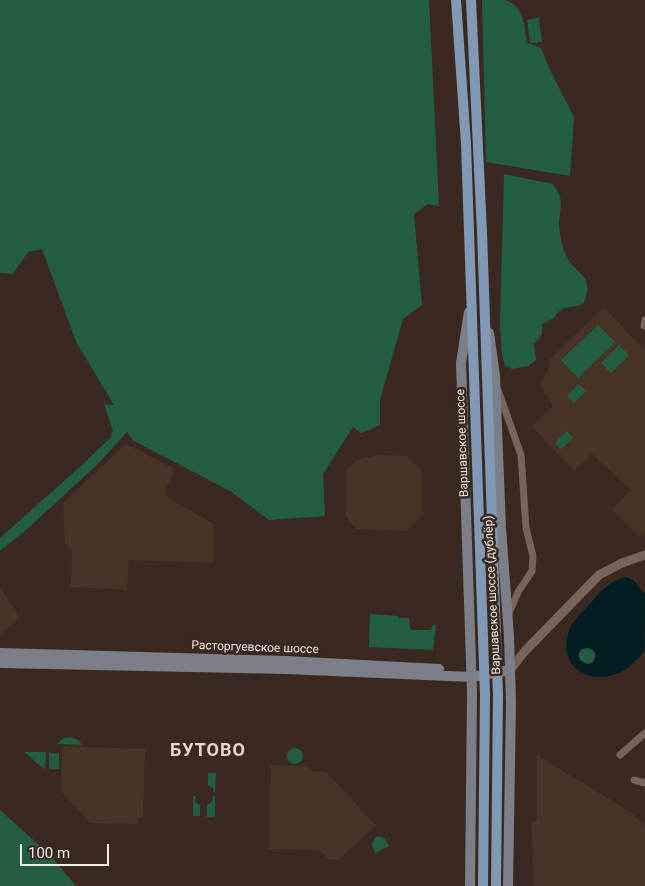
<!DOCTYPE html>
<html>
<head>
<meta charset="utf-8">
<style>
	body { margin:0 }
	#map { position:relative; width:645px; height:886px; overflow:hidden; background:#392920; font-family:Roboto,sans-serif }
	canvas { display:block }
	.scale { position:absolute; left:20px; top:844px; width:89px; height:22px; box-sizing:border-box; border:2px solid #f3e8e2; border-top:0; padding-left:6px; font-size:15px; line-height:18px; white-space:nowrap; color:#f3e8e2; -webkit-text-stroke:4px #392920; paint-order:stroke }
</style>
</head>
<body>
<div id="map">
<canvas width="645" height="886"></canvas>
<div class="scale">100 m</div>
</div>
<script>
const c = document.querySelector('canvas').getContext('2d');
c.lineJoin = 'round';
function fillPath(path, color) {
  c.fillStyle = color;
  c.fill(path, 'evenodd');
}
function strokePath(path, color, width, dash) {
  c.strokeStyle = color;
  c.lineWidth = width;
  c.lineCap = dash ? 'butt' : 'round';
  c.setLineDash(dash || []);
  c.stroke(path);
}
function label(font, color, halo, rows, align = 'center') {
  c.font = font + ' Roboto,sans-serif';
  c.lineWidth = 5;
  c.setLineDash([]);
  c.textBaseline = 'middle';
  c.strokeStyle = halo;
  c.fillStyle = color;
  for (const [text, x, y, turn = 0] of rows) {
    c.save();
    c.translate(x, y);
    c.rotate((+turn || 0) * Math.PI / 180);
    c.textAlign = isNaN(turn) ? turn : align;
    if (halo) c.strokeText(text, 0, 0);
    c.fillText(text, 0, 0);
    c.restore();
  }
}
fillPath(new Path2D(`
	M 604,307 L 645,351 L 645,533 L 640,537 L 612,509 L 631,490 L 592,454 L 574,471 L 532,427 L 553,406 L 540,384 L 549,369 L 548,361 Z
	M 126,444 L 175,469 L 166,489 L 166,495 L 168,498 L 214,524 L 213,563 L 129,560 L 127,590 L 71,587 L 72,552 L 65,543 L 63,503 Z
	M 377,455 L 408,456 L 421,470 L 423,514 L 406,531 L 356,529 L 346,517 L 346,470 L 356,460 Z
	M 0,587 L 17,613 L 18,617 L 14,624 L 0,634 Z
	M 62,746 L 145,749 L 143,817 L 139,817 L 138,824 L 90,823 L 61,791 Z
	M 537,755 L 632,813 L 645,826 L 645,886 L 534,886 L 531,822 L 537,820 Z
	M 271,765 L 308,766 L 312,771 L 326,772 L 376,825 L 339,860 L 328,859 L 319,850 L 269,849 Z`), '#483327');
fillPath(new Path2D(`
	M 0,0 L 429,0 L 439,206 L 428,204 L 414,214 L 422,305 L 403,319 L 380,400 L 380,425 L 361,433 L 353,427 L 323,474 L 325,516 L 269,520 L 230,491 L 134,441 L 127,432 L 97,465 L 26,530 L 0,551 L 0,538 L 82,465 L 110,438 L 113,431 L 104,404 L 114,405 L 76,342 L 42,249 L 28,252 L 13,274 L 0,273 Z
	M 482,0 C 489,0 499,0 505,0 C 524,5 525,28 527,43 L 541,48 L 551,72 L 574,117 L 570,176 L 486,162 Z
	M 539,18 L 542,42 L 530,43 L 527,20 Z
	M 504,174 L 553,184 C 565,200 560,206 559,224 C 559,233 562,242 564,251 C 573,276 596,272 584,303 L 578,306 L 564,308 L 557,313 L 554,318 L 542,324 L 542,334 L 534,344 L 536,360 L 528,366 L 512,369 L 505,365 L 502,356 L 500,324 Z
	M 598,325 L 615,342 L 578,378 L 561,360 Z
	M 619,345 L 629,355 L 611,373 L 601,363 Z
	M 579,384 L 586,391 L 574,403 L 567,396 Z
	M 567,431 L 573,438 L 561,449 L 555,443 Z
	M 370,614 L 398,616 L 398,618 L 409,618 L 411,630 L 431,630 L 433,625 L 436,625 L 433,650 L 369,647 Z
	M579 656a8 8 0 1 1 16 0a8 8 0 1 1-16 0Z
	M 70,737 L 78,740 L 82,745 L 57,744 L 64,738 Z
	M287 756a8 8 0 1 1 16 0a8 8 0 1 1-16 0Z
	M 24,752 L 46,752 L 45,769 L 43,768 Z
	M 49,753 L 59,753 L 59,769 L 49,769 Z
	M 208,773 L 216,773 L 215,792 L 213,792 L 213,788 L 208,785 Z
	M 193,796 L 196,796 L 195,802 L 200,805 L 200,816 L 193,816 Z
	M 213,796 L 215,796 L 215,817 L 207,817 L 207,805 L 212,802 Z
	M 0,810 L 50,855 L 76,886 L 0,886 Z
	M 379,836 L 385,839 L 389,846 L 375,853 L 372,844 L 375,838 Z`), '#245e42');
fillPath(new Path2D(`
	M 626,577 L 634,581 L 645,594 C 645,603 645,645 644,651 C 643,654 639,657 637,659 C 610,692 556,677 568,634 C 571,623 580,614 588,606 C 599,593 609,581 626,577 ZM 588,648 L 593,649 L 596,655 L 593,663 L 587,664 L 580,660 L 578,655 L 581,649 Z`), '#021d21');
strokePath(new Path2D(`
	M 644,326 L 645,320
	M 498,390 L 521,455 L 526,528 L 533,556 L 532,571 L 518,592 L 509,613
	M 620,755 L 645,733
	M 634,780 L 645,783`), '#77655b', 7);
strokePath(new Path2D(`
	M 510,670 L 525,651 L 599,575 L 622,563 L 645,555`), '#77655b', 9);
strokePath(new Path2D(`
	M 469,312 L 461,363 L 472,692 L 470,886
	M 489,333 L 495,376 L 501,528 L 509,636 L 511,703 L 508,886
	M 0,653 L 286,661 L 439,669
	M 0,663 L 286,669 L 472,677 L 510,670`), '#7c7f88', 10);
strokePath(new Path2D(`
	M 456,0 L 466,144 L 485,695 L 483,886
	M 471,0 L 482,232 L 498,695 L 496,886`), '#8199b4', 10);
label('12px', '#f3e8e2', '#392920', [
	["Варшавское шоссе",463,443,-92],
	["Варшавское шоссе (дублёр)",493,595,-93],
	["Расторгуевское шоссе",255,648,2]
]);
c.letterSpacing = '1px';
label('bold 18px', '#e9d4c9', '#392920', [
	["БУТОВО",208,751]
]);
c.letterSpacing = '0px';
</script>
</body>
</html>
